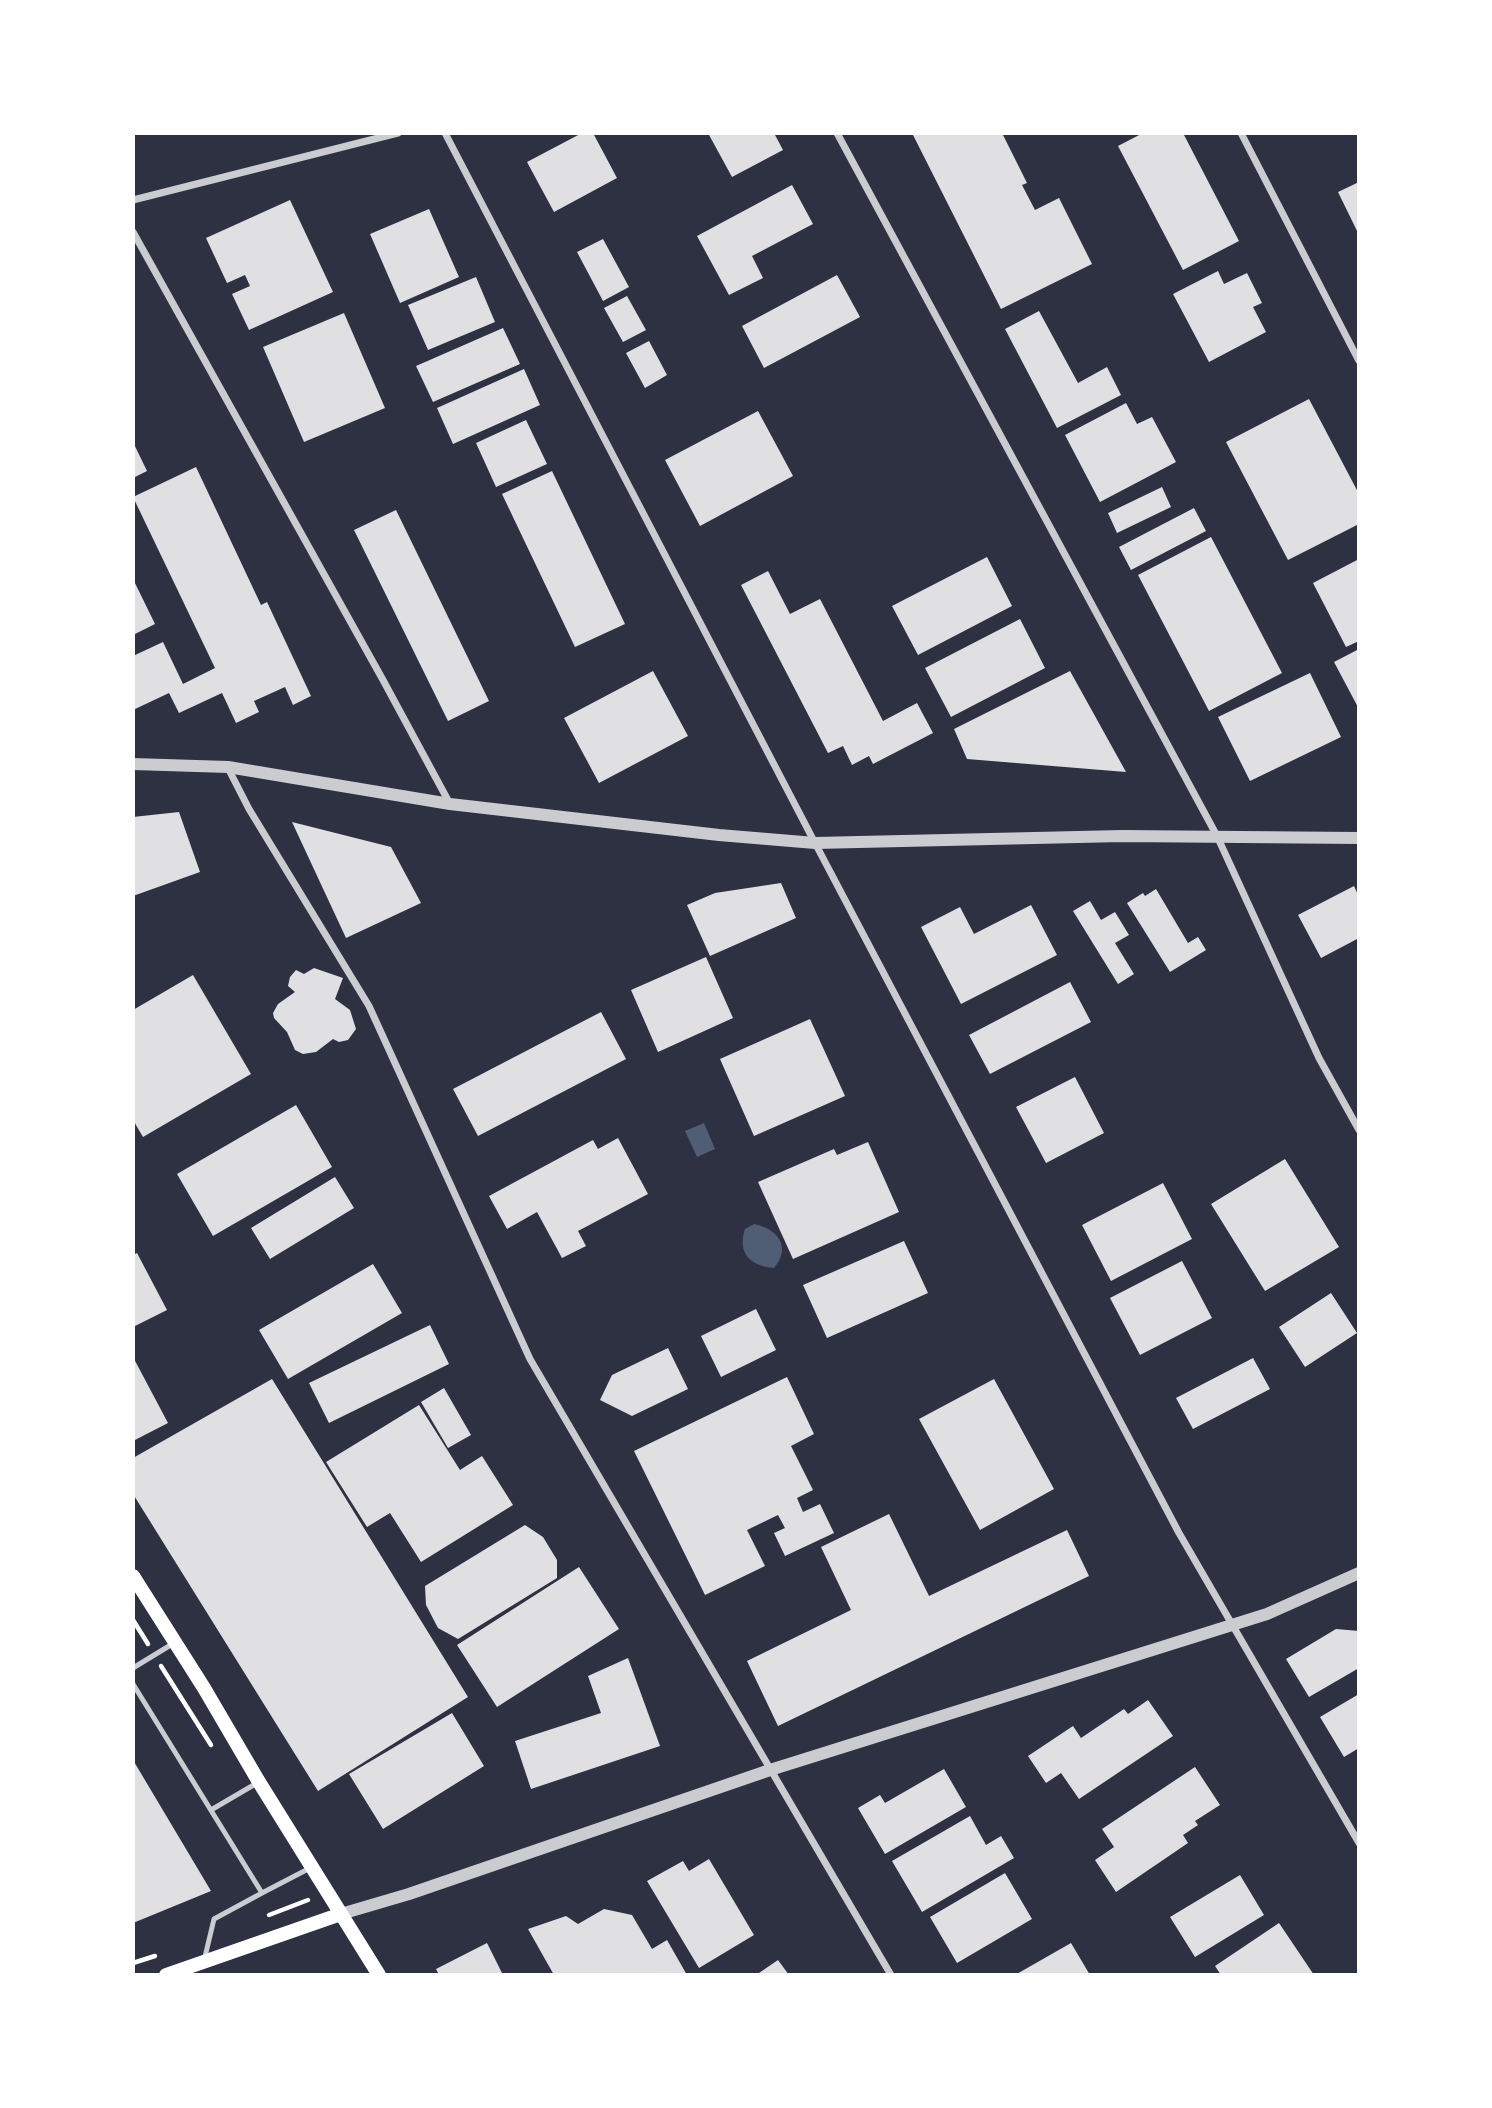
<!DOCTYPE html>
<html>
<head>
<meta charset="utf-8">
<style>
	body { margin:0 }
	#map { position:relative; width:1492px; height:2108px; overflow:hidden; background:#2d3142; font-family:"Golos Text",sans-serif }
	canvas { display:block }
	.frame { position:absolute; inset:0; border:135px solid #fff; pointer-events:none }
</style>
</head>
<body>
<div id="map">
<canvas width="1492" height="2108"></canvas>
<div class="frame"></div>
</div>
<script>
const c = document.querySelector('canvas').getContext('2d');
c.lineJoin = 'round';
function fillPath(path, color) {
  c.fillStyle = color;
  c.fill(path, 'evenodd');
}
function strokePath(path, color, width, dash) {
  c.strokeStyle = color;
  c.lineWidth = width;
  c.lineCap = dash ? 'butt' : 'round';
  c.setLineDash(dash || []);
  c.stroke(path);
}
fillPath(new Path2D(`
	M 704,1123 L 715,1149 L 697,1157 L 685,1131 Z
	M 754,1224 C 778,1229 792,1247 774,1268 C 750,1266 737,1253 745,1229 Z`), '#4f5d75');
fillPath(new Path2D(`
	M 582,133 L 593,133 L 617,178 L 554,212 L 527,162 Z
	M 708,133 L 774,133 L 783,150 L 732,177 Z
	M 912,133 L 1002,133 L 1027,183 L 1022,185 L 1035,210 L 1059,198 L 1092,264 L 1001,309 Z
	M 1143,133 L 1183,133 L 1239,241 L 1183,270 L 1118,146 Z
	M 1359,182 L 1359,235 L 1338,192 Z
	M 792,185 L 813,224 L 752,256 L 763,278 L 729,295 L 697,236 Z
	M 290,200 L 333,292 L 249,330 L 232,294 L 250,286 L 245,275 L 227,283 L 206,238 Z
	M 429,209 L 459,277 L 400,303 L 370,234 Z
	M 603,239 L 629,287 L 603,301 L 577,252 Z
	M 1218,271 L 1224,284 L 1247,273 L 1262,303 L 1253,307 L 1266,332 L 1209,362 L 1173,294 Z
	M 837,275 L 860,317 L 764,368 L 742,326 Z
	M 476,277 L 495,322 L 428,350 L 408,305 Z
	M 627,296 L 646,330 L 623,342 L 604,308 Z
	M 1039,311 L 1078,383 L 1107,367 L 1121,395 L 1057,428 L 1005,329 Z
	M 344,313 L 385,408 L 304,442 L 263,347 Z
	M 503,328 L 520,364 L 433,402 L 416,366 Z
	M 649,341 L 667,375 L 645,388 L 626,353 Z
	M 524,369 L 540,405 L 453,444 L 437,408 Z
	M 1309,399 L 1359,494 L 1359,524 L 1288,560 L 1226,442 Z
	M 1126,403 L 1137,424 L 1152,417 L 1176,462 L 1100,502 L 1065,435 Z
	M 758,411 L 793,476 L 700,526 L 665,460 Z
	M 526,420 L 547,464 L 496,487 L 476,443 Z
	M 133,442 L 147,471 L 133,478 Z
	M 196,467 L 261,605 L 267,602 L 311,696 L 293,705 L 285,687 L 254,701 L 259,712 L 236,723 L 222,693 L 179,713 L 169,693 L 133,710 L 133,656 L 163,642 L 183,684 L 215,668 L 133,497 Z
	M 552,471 L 625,624 L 575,647 L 502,494 Z
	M 1162,487 L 1171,507 L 1117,533 L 1108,513 Z
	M 1194,508 L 1206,531 L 1131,570 L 1119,547 Z
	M 396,510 L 489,701 L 448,721 L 354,530 Z
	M 1211,537 L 1282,673 L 1209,711 L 1138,575 Z
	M 987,557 L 1012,606 L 918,655 L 892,606 Z
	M 1359,559 L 1359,641 L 1346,647 L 1313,583 Z
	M 768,571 L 790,614 L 820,599 L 883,721 L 917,703 L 933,733 L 873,764 L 869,756 L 852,765 L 843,746 L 828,753 L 741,585 Z
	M 133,579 L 155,624 L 133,635 Z
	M 1020,619 L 1045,668 L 951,717 L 925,668 Z
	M 1359,649 L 1359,709 L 1334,662 Z
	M 653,671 L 688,736 L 599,783 L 564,718 Z
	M 1070,671 L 1126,772 L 967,759 L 954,729 Z
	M 1310,673 L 1341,737 L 1250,781 L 1218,717 Z
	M 179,812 L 200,872 L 133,896 L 133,817 Z
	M 292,822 L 391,847 L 421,903 L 346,938 Z
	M 781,883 L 796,918 L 710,956 L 687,905 L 715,893 Z
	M 1354,886 L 1359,897 L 1359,938 L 1321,958 L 1298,915 Z
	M 1156,889 L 1188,943 L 1198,937 L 1206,950 L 1170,972 L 1127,903 L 1143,893 L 1145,896 Z
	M 1090,901 L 1101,920 L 1115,912 L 1129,935 L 1115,943 L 1134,974 L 1118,984 L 1073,911 Z
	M 1031,905 L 1057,955 L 961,1004 L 921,927 L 960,907 L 974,934 Z
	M 706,957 L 733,1018 L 658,1052 L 631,990 Z
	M 314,968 L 343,978 L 335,999 L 350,1010 L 356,1029 L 348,1040 L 339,1042 L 333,1039 L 316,1052 L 303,1054 L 295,1050 L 287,1032 L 274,1018 L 273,1013 L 278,1004 L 295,992 L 288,986 L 290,977 L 296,970 L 304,974 Z
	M 193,975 L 251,1074 L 143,1137 L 133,1120 L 133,1010 Z
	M 1070,982 L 1091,1022 L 990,1074 L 969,1035 Z
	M 601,1012 L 626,1059 L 478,1136 L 453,1089 Z
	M 810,1019 L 845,1096 L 754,1136 L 720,1059 Z
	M 1075,1077 L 1104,1133 L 1046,1163 L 1016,1107 Z
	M 296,1105 L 332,1167 L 213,1236 L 177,1174 Z
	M 618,1138 L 648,1194 L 578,1231 L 586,1246 L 562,1258 L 537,1212 L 507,1229 L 489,1196 L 593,1140 L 598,1149 Z
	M 868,1142 L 899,1212 L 793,1259 L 758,1182 L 834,1149 L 837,1155 Z
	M 1285,1159 L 1339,1247 L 1265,1291 L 1211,1204 Z
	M 335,1177 L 354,1208 L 270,1259 L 251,1228 Z
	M 1163,1183 L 1192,1239 L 1111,1281 L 1082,1225 Z
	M 904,1241 L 928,1293 L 827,1338 L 803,1285 Z
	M 137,1253 L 167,1310 L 133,1327 L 133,1255 Z
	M 1182,1261 L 1212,1318 L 1140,1355 L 1110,1298 Z
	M 373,1264 L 402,1313 L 288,1379 L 259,1330 Z
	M 1331,1293 L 1357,1333 L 1305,1367 L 1279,1327 Z
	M 756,1309 L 776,1350 L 721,1377 L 701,1336 Z
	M 430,1325 L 449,1364 L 329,1423 L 309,1383 Z
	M 668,1348 L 688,1389 L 632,1416 L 600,1400 L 612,1375 Z
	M 133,1357 L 168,1423 L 133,1441 Z
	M 1253,1358 L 1270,1389 L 1193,1429 L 1176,1398 Z
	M 787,1377 L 814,1434 L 791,1446 L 813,1490 L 797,1498 L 803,1512 L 820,1504 L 834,1533 L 785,1556 L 774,1533 L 785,1528 L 778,1515 L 747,1530 L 765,1566 L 705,1595 L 634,1451 Z
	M 272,1379 L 468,1697 L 318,1791 L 133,1494 L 133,1458 Z
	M 994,1379 L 1054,1489 L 980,1530 L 919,1419 Z
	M 444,1388 L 471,1435 L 448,1448 L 421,1402 Z
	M 419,1405 L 460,1470 L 482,1456 L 513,1505 L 421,1562 L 390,1513 L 367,1527 L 326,1462 Z
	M 889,1514 L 929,1596 L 1067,1530 L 1089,1576 L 778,1726 L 747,1661 L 851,1610 L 821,1547 Z
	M 525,1525 L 543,1537 L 557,1560 L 557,1578 L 458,1639 L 438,1628 L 426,1605 L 425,1586 Z
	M 579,1567 L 619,1629 L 497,1707 L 457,1645 Z
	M 1336,1629 L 1359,1631 L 1359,1668 L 1309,1697 L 1286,1659 Z
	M 628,1658 L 660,1746 L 531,1789 L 515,1741 L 601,1713 L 588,1676 Z
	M 1359,1694 L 1359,1748 L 1344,1757 L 1320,1717 Z
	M 1148,1700 L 1173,1736 L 1079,1799 L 1061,1773 L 1046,1783 L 1028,1756 L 1073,1726 L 1081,1738 L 1124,1709 L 1128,1714 Z
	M 452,1713 L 484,1766 L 383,1829 L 349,1774 Z
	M 133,1760 L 211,1891 L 133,1923 Z
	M 1195,1767 L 1220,1805 L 1195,1821 L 1198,1825 L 1183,1835 L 1188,1843 L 1116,1892 L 1095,1860 L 1114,1847 L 1102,1829 Z
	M 944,1769 L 966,1807 L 885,1854 L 858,1808 L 880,1795 L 885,1803 Z
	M 970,1816 L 986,1845 L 1001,1836 L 1014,1858 L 922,1912 L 892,1861 Z
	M 709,1859 L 754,1935 L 699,1968 L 647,1881 L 683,1861 L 689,1871 Z
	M 1005,1873 L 1032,1919 L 957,1963 L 930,1917 Z
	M 1240,1875 L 1264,1915 L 1195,1957 L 1170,1917 Z
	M 604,1909 L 632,1915 L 652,1949 L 667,1940 L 687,1975 L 554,1975 L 528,1929 L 566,1916 L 578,1924 Z
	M 1279,1923 L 1314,1975 L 1221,1975 L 1215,1966 Z
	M 487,1943 L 503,1975 L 439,1975 L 436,1969 Z
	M 1071,1943 L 1090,1975 L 1015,1975 Z
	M 778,1960 L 789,1975 L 756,1975 Z`), '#e0e0e3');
strokePath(new Path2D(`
	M 133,1620 L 148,1644
	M 161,1666 L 211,1745
	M 269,1915 L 308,1900
	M 133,1963 L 155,1956`), '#fff', 4.5);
strokePath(new Path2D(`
	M 133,1668 L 174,1643
	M 133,1684 L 262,1893 L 214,1919 L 204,1961
	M 211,1810 L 257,1783
	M 262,1893 L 312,1867`), '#caccd0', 5);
strokePath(new Path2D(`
	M 445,133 L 815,843 L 1179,1533 L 1359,1843
	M 837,133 L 1217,836 L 1319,1058 L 1359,1130
	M 1241,133 L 1359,361
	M 133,200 L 398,133
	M 133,232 L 383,680 L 450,804
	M 228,768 L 249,809 L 369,1006 L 530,1359 L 891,1975`), '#caccd0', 7);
strokePath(new Path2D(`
	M 133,764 L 228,767 L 450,804 L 719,835 L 815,843 L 1122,836 L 1359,838
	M 341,1914 L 409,1894 L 770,1770 L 1267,1614 L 1359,1573`), '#caccd0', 12);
strokePath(new Path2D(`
	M 133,1576 L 204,1688 L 259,1782 L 379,1975
	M 166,1975 L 341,1914`), '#fff', 14);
</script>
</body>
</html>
